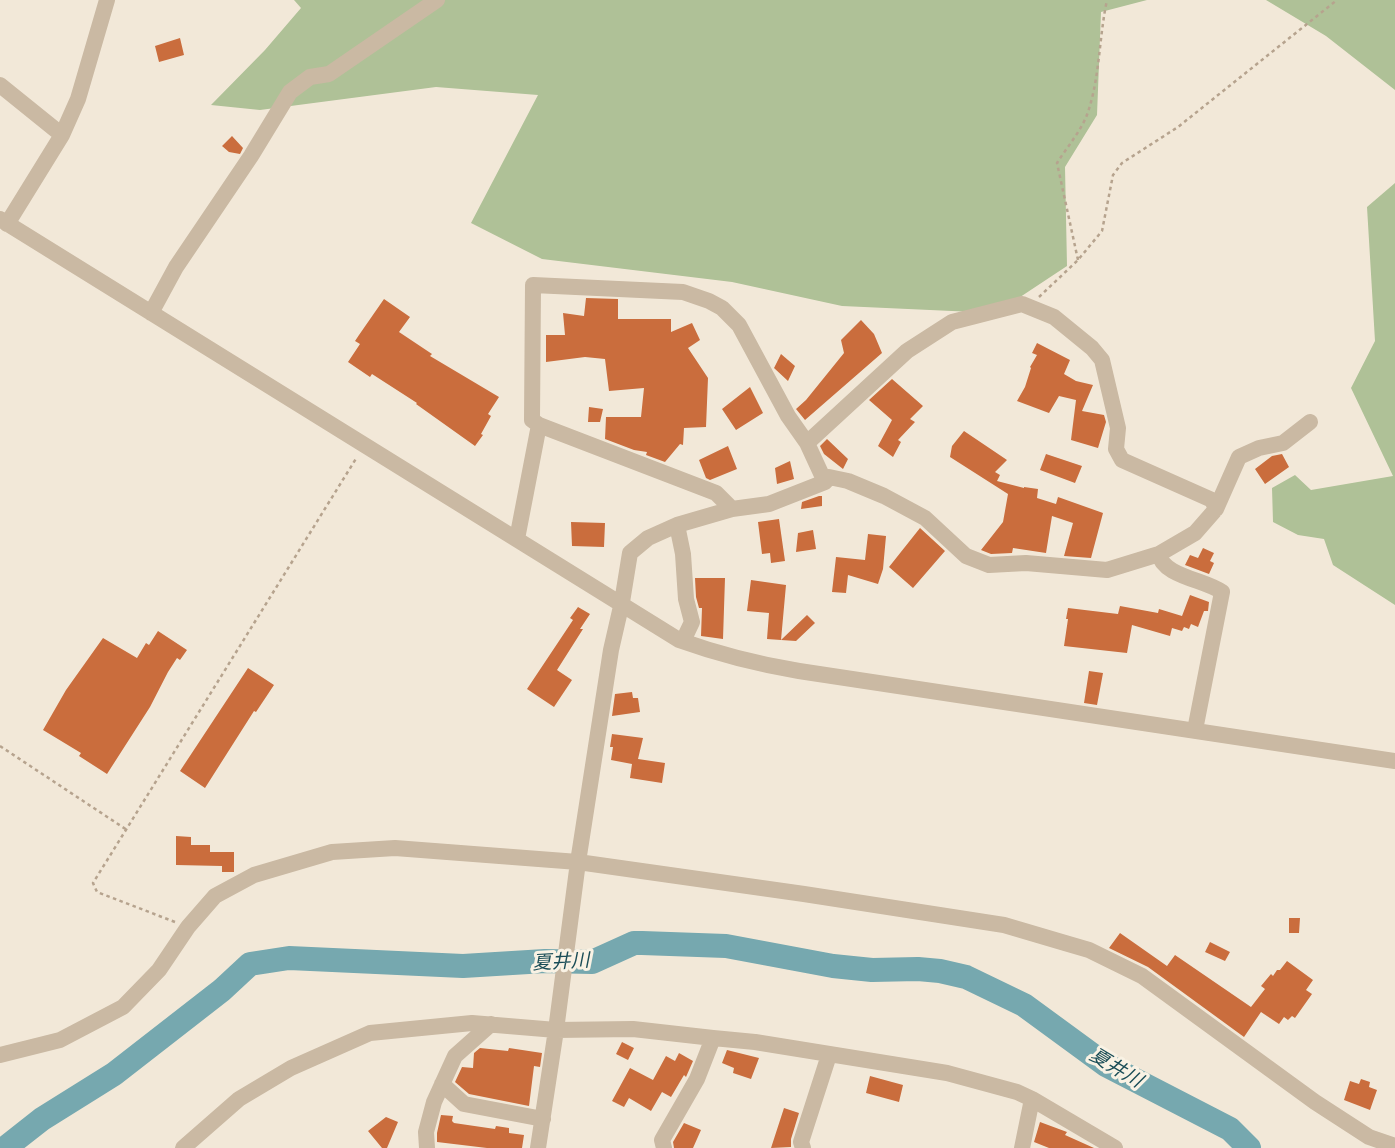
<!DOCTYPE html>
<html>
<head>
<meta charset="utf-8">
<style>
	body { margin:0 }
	canvas { display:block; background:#f2e8d8 }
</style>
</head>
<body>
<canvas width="1395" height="1148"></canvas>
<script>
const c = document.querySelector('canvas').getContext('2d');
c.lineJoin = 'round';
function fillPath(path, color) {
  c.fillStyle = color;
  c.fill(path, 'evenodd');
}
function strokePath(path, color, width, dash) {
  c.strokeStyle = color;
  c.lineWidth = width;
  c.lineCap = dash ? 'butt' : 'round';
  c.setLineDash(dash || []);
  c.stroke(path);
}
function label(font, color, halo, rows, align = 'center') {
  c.font = font + ' "Public Sans","Noto Sans JP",sans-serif';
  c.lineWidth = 6;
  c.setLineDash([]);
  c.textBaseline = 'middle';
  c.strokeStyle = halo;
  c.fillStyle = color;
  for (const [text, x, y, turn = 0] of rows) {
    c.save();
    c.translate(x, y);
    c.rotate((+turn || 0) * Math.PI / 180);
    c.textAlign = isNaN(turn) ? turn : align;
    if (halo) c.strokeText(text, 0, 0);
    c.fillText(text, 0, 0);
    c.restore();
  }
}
fillPath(new Path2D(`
	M 294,0 L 1147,0 L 1101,12 L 1097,115 L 1065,167 L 1067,266 L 996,313 L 842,306 L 732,282 L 542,259 L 471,223 L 538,95 L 436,87 L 260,110 L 211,105 L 265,50 L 301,8 Z
	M 1266,0 L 1395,0 L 1395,90 L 1326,36 Z
	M 1395,183 L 1395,605 L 1333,565 L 1324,539 L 1298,535 L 1273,522 L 1272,488 L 1295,475 L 1311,490 L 1393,476 L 1351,388 L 1375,341 L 1367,207 Z`), '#afc197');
strokePath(new Path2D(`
	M 5,1148 L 42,1119 L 114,1074 L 222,990 L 250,964 L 289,958 L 463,966 L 545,961 L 592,962 L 634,943 L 642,943 L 726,946 L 833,966 L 872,970 L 918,969 L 940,971 L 966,977 L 1024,1005 L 1106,1065 L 1230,1129 L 1249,1148`), '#76a8af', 24);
fillPath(new Path2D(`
	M 180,38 L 184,55 L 159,62 L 155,46 Z
	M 232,136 L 243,148 L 240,154 L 229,152 L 222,146 Z
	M 586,298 L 618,299 L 618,319 L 671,319 L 671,332 L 692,323 L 700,340 L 688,348 L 708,378 L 706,427 L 684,428 L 683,445 L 680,444 L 665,462 L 646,455 L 647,452 L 634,450 L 605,439 L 606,417 L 641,417 L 644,388 L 609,391 L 605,359 L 585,357 L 546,362 L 546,335 L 565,335 L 563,313 L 584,316 Z
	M 384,299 L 410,317 L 399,332 L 432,354 L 430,356 L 499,397 L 488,414 L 491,416 L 481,434 L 483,435 L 475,446 L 416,404 L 417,403 L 372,374 L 370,377 L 348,362 L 360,344 L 355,341 L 359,335 Z
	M 861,320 L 874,334 L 882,353 L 805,420 L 796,409 L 806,400 L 844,353 L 841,340 Z
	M 1037,343 L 1070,360 L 1064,374 L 1076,381 L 1093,385 L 1082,411 L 1104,415 L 1106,422 L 1098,448 L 1071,440 L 1076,400 L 1059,396 L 1049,413 L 1017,401 L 1025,387 L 1031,368 L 1030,367 L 1037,355 L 1032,353 Z
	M 781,354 L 795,366 L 788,381 L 774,368 Z
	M 892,379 L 923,406 L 910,419 L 915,422 L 898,440 L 901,442 L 893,457 L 878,446 L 892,420 L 869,400 Z
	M 750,387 L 763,413 L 736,430 L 722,409 Z
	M 589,407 L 603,409 L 600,422 L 588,422 Z
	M 964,431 L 1007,460 L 995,472 L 1000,475 L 997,481 L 1024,488 L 1024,487 L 1038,489 L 1037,498 L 1056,504 L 1058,497 L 1103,513 L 1091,558 L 1064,556 L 1073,523 L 1052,516 L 1046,553 L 1013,548 L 1012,553 L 991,554 L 981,550 L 1003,522 L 1008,494 L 950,457 L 952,446 Z
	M 827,439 L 848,459 L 843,469 L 824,454 L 820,446 Z
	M 728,446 L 737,469 L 710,480 L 706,478 L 699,460 Z
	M 1046,454 L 1082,466 L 1075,483 L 1040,470 Z
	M 1282,454 L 1289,467 L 1265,484 L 1255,469 L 1272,456 Z
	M 790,461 L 794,479 L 777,484 L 775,468 Z
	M 819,496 L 822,496 L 822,506 L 801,509 L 802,502 Z
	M 779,519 L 785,561 L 771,563 L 770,553 L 762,554 L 758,522 Z
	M 571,522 L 605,523 L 604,547 L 572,546 Z
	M 920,528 L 945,551 L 913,588 L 889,567 Z
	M 813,530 L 816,549 L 796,552 L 798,533 Z
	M 868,534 L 886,536 L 883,569 L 878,584 L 848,575 L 846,593 L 832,592 L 836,557 L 865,560 Z
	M 1203,548 L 1214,553 L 1210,561 L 1214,563 L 1209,574 L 1185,565 L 1190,555 L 1198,558 Z
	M 695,578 L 725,578 L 723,639 L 701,636 L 702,608 L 699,608 L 696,597 Z
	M 751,580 L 786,585 L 781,640 L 767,639 L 769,613 L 747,611 Z
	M 1190,595 L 1209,602 L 1208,611 L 1204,611 L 1198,627 L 1191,624 L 1189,629 L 1184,627 L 1182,631 L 1172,628 L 1170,636 L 1132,625 L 1127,653 L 1064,646 L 1068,619 L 1066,619 L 1068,608 L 1118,614 L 1120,606 L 1158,613 L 1159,609 L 1182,616 Z
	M 578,607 L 590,614 L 580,629 L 583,629 L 557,670 L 572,680 L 554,707 L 527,689 L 573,620 L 570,618 Z
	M 807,615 L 815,623 L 796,641 L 781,640 Z
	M 158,631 L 187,650 L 180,660 L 177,658 L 168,672 L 150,707 L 107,774 L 79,756 L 81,753 L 43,730 L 66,690 L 103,638 L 137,658 L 146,643 L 149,645 Z
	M 248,668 L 274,685 L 256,712 L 254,711 L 205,788 L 180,771 Z
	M 1089,671 L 1103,673 L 1097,705 L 1084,703 Z
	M 632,692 L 633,698 L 638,698 L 640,712 L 612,716 L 615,694 Z
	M 612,734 L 643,738 L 638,759 L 665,763 L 662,783 L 630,778 L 632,764 L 611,760 L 613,747 L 610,747 Z
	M 176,836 L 191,837 L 191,845 L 210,845 L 210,852 L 234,852 L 234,872 L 222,872 L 222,866 L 176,865 Z
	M 1289,918 L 1300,918 L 1299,933 L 1289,933 Z
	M 1120,933 L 1167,966 L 1175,955 L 1251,1007 L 1265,989 L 1261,986 L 1271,974 L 1273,976 L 1277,970 L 1280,970 L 1287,961 L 1313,980 L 1306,990 L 1312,994 L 1295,1018 L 1292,1016 L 1288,1020 L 1284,1017 L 1279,1024 L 1261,1012 L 1244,1037 L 1148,967 L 1109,948 Z
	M 1210,942 L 1230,952 L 1225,961 L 1205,952 Z
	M 622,1042 L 634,1048 L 628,1060 L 616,1054 Z
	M 480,1048 L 508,1051 L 509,1048 L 542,1053 L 540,1067 L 534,1066 L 529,1106 L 469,1094 L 455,1082 L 462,1067 L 473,1068 L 474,1053 Z
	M 727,1050 L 759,1058 L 751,1079 L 733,1073 L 734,1068 L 722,1063 Z
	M 679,1053 L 693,1061 L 686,1077 L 684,1075 L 671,1097 L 662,1092 L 651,1111 L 629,1098 L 624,1107 L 612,1101 L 630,1068 L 653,1080 L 666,1056 L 675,1061 Z
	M 870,1076 L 903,1085 L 899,1102 L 866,1093 Z
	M 1361,1079 L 1370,1082 L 1369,1087 L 1377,1090 L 1370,1110 L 1344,1100 L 1350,1081 L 1359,1084 Z
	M 784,1108 L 799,1113 L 791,1139 L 791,1147 L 771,1148 Z
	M 441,1115 L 453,1116 L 452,1121 L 454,1123 L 495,1129 L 496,1126 L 509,1128 L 509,1133 L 524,1135 L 522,1148 L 487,1148 L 437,1142 L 437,1133 Z
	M 386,1117 L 398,1122 L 387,1148 L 382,1148 L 368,1131 Z
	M 1040,1122 L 1067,1132 L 1065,1135 L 1094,1148 L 1049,1148 L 1034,1142 Z
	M 684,1123 L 701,1130 L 693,1148 L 674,1148 L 673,1142 Z`), '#ca6d3d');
strokePath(new Path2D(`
	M 1078,260 L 1057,163 C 1067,147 1082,130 1088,112 C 1100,76 1099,37 1107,0
	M 1039,297 L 1078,260 L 1102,231 L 1113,175 L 1122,163 L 1178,127 L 1337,0
	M 0,746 L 127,830
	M 175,922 L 97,892 L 93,883 L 357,457`), '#b6a38e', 2.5, [3.5, 3.5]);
strokePath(new Path2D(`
	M 0,85 L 62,135
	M 0,219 L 679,640 C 718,654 757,664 799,671 L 1395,761
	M 7,224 L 62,135 L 78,99 L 107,0
	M 151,313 L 176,267 L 251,156 L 290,92 L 310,77 L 329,74 L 437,0
	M 539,425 L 716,493 L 732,509
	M 1216,509 L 1239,457 L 1259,448 L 1283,443 L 1310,422
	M 677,525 L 683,554 L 686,599 L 692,622 L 683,641
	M 517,539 L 539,425 L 532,420 L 533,285 L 683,292 L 709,301 L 722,308 L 739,325 L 788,416 L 807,443 L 825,482
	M 1159,554 C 1162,576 1206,580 1222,592 L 1195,730
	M 0,1055 L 60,1040 L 123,1007 L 159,970 L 188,927 L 215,896 L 254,875 L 332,852 L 395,848 L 578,862 L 804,894 L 1004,925 L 1065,943 L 1089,950 L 1142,976 L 1315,1102 L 1369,1137 L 1395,1146
	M 442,1084 L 464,1104 L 543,1119
	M 183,1148 L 239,1099 L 291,1068 L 370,1033 L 472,1023 L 556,1030 L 633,1029 L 713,1038 L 755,1042 L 947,1073 L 1017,1092 L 1032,1099 L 1115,1148
	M 427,1148 L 426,1132 L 434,1102 L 455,1056 L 491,1024
	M 538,1148 L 556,1030 L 578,862 L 611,650 L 622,602 L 630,553 L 648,538 L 677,525 L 732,509 L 769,504 L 825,482 L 829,477 L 848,481 L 884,496 L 925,518 L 966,556 L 989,565 L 1026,563 L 1107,570 L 1159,554 L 1195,533 L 1216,509 L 1212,500 L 1122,460 L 1116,449 L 1118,428 L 1102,360 L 1092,348 L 1054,317 L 1022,304 L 952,322 L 907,351 L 807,443
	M 664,1148 L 662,1140 L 697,1079 L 713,1038
	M 803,1148 L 801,1142 L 829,1055
	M 1022,1148 L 1032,1099`), '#cab9a3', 16);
label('italic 19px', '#1a4d57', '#f9f2e4', [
	["夏井川",561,962,-3],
	["夏井川",1116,1068,31]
]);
</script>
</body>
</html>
